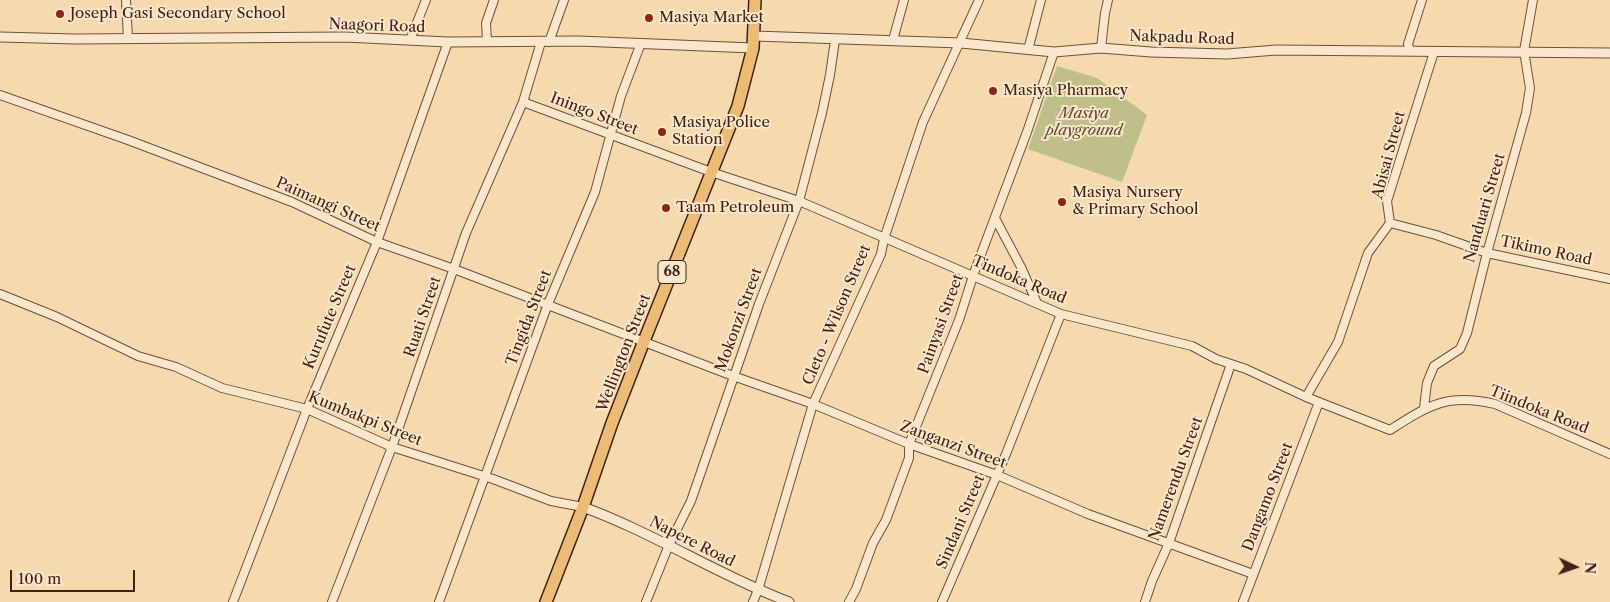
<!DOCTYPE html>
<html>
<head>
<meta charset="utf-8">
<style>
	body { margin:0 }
	#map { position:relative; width:1610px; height:602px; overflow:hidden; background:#f7d9ae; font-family:"Libre Caslon Text",serif }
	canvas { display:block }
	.north { position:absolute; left:1550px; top:542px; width:50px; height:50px; -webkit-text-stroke:4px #fae6ca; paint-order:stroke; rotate:93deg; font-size:14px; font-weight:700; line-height:20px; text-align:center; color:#432113 }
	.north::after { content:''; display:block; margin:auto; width:18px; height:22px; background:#432113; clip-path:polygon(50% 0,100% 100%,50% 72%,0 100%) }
	.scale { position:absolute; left:10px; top:570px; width:125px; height:22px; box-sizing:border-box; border:2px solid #432113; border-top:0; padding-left:6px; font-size:15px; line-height:18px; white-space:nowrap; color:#432113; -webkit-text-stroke:4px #fae6ca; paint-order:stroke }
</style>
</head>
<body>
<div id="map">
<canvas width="1610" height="602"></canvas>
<div class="north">N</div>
<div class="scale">100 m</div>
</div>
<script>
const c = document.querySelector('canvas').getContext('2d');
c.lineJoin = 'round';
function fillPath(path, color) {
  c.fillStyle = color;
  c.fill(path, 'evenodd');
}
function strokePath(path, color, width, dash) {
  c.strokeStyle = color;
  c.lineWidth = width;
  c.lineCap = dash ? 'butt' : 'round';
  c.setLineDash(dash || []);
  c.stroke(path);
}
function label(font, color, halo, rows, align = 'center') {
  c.font = font + ' "Libre Caslon Text",serif';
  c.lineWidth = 4;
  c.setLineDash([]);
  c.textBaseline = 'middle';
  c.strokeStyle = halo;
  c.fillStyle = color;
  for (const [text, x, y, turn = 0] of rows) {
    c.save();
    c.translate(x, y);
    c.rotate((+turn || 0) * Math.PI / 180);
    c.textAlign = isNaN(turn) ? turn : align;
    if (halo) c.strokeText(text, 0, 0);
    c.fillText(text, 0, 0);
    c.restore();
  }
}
fillPath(new Path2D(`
	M 1057,66 L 1097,78 L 1147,115 L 1122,182 L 1028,149 Z`), '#bfbf89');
const minor = new Path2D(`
	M 126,0 L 128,39
	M 410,40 L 426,0
	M 893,40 L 904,0
	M 487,41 L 486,23 L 494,0
	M 549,42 L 564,0
	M 1101,48 L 1105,13 L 1108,0
	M 1028,50 L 1041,0
	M 1410,51 L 1408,44 L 1422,0
	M 0,95 L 128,140 L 292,202 L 377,242 L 454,269 L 733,376 L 813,404 L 909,444 L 997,475 L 1088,514 L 1253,574
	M 523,102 L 711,172 L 799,201 L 1061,314 L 1192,346 L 1216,359 L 1246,369 L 1306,397 L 1390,430 C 1429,405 1447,393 1495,404 L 1610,454
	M 995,218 L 1021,267 L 1037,303
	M 1390,223 L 1436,235 L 1487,253 L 1610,279
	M 0,294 L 57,317 L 138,356 L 176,367 L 222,388 L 307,409 L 392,447 L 493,479 L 551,501 L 583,507
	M 1306,397 L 1338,342 L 1368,253 L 1390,223 L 1387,201 L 1434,52
	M 1424,408 L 1427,383 L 1434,366 L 1460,349 L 1467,333 L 1487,253 L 1526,113 L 1530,88 L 1524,51 L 1533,0
	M 233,602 L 307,409 L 377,242 L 448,42
	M 332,602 L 392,447 L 466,233 L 523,102 L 541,42
	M 439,602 L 548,304 L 595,192 L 621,96 L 641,43
	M 646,602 L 669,545 L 691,501 L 759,304 L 799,201 L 822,113 L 830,75 L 835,40
	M 753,602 L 758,590 L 813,404 L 881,254 L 884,239 L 923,122 L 979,0
	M 849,602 L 856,589 L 873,543 L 886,520 L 909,458 L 909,444 L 959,320 L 974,273 L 1027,132 L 1054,52
	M 942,602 L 1006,454 L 1061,314
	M 1145,602 L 1152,581 L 1169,543 L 1231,364
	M 1243,602 L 1319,402`);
const tertiary = new Path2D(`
	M 754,36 L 961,43 L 1054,52 L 1101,48 L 1151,52 L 1227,54 L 1276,50 L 1610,53
	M 0,37 L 75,39 L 345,37 L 448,42 L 579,41 L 753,48
	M 583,507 C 654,533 718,575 789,602`);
const primary = new Path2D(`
	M 546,602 L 583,507 L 612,423 L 644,341 L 738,106 L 753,48 L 755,0`);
strokePath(minor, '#704f3a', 10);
strokePath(tertiary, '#704f3a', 11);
strokePath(primary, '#432113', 14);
strokePath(minor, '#fae6ca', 8);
strokePath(tertiary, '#fae6ca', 9);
strokePath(primary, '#ecbc77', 11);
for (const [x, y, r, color] of [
	[60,14,5,"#8f2418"],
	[649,18,5,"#8f2418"],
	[993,91,5,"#8f2418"],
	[662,132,5,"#8f2418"],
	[1062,202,5,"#8f2418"],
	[666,208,5,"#8f2418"]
]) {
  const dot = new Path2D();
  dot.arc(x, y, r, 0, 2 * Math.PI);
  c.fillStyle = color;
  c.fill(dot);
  strokePath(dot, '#fae6ca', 2);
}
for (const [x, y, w] of [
	[672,272,28]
]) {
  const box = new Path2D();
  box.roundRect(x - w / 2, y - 11.5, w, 23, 4);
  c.fillStyle = '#fae6ca';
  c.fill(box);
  strokePath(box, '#432113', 1);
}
label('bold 14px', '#432113', null, [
	["68",672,272]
]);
label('15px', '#432113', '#fae6ca', [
	["Joseph Gasi Secondary School",70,14],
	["Masiya Market",659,18],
	["Masiya Pharmacy",1003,91],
	["Masiya Police",672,123],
	["Station",672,140],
	["Masiya Nursery",1072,193],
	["& Primary School",1072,210],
	["Taam Petroleum",676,208]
], 'left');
label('15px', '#432113', '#fae6ca', [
	["Naagori Road",377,26,2],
	["Nakpadu Road",1182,38,2],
	["Iningo Street",594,114,21],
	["Abisai Street",1389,155,-75],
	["Paimangi Street",328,205,24],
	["Nanduari Street",1485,208,-74],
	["Tikimo Road",1546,251,12],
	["Tindoka Road",1019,280,23],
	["Cleto - Wilson Street",837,315,-67],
	["Kurufute Street",330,317,-67],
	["Ruati Street",423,317,-71],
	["Tingida Street",529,318,-69],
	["Mokonzi Street",739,320,-70],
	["Painyasi Street",941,324,-70],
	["Wellington Street",624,353,-69],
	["Tiindoka Road",1539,410,22],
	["Kumbakpi Street",365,419,22],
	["Zanganzi Street",953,445,20],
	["Namerendu Street",1176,479,-70],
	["Dangamo Street",1268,497,-69],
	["Sindani Street",961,522,-67],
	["Napere Road",692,542,27]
]);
label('italic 15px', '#624830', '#fae6ca', [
	["Masiya",1084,114],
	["playground",1084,131]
]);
</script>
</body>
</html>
